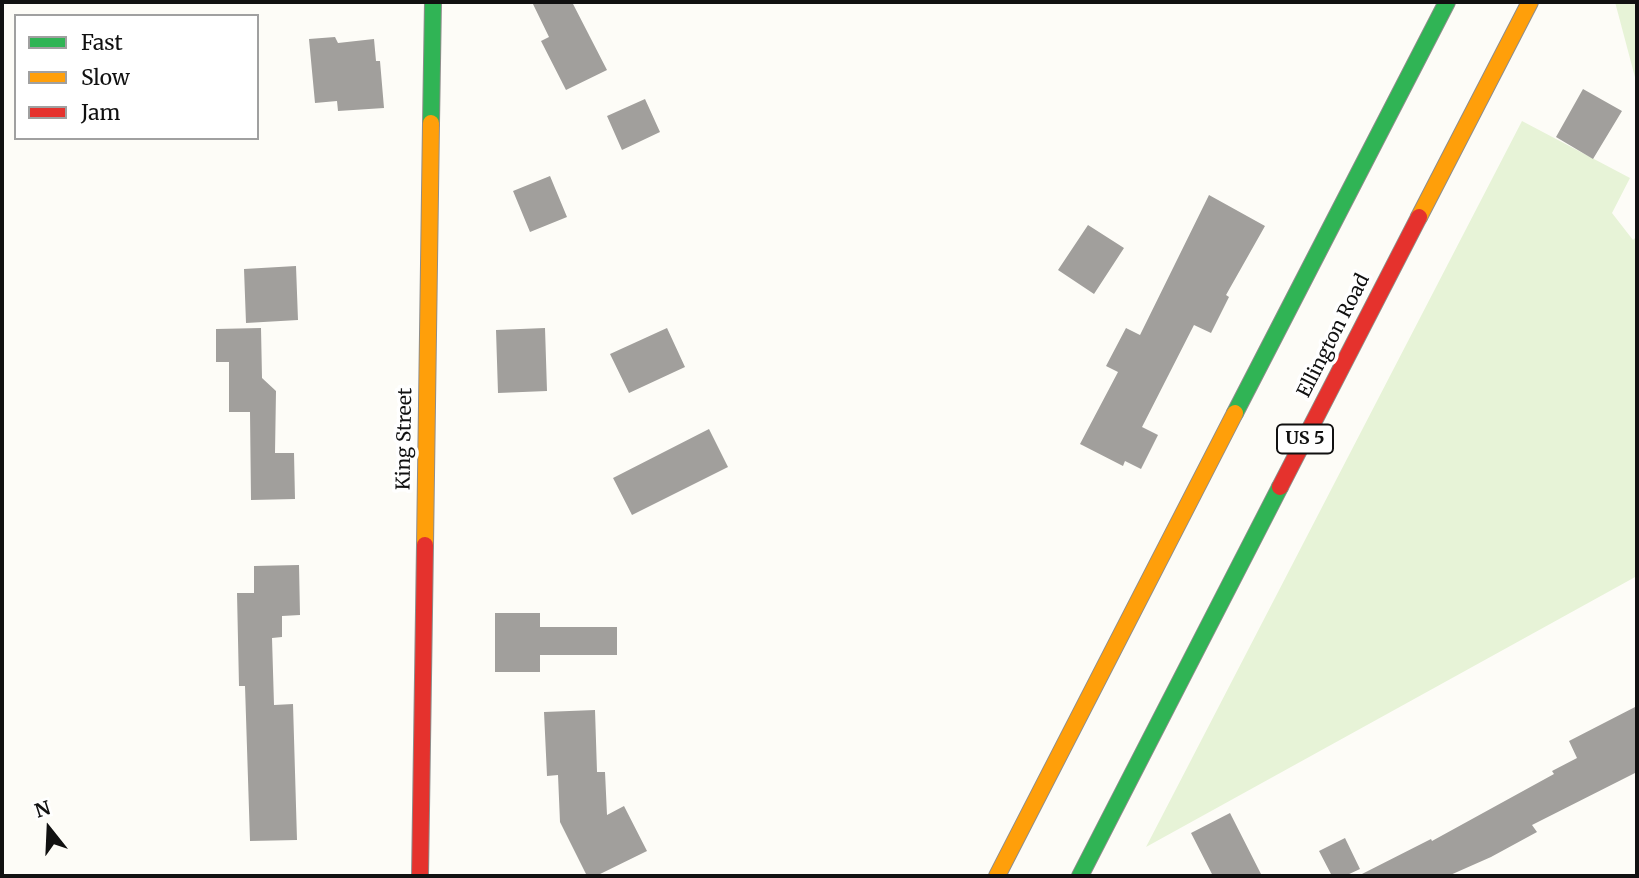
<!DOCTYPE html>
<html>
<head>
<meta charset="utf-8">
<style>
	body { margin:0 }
	#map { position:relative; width:1639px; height:878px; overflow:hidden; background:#fdfcf7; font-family:Merriweather,serif }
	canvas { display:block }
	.frame { position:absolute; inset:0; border:4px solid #111; pointer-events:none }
	.legend { position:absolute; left:14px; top:14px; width:245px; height:126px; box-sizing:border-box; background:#fff; border:2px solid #a0a0a0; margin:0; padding:9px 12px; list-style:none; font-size:21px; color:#111 }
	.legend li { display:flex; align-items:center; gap:14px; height:35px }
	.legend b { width:35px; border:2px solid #a0a0a0 }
	.north { position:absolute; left:14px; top:794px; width:70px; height:70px; -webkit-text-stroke:5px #fff; paint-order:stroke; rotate:342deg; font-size:19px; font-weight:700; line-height:28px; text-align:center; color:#111 }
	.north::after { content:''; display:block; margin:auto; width:24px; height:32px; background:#111; clip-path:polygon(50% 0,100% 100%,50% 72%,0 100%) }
</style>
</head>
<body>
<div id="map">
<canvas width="1639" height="878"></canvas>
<div class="frame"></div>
<ul class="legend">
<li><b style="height:9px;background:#30b455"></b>Fast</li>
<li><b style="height:9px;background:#ff9f0a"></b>Slow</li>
<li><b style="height:9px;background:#e5322d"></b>Jam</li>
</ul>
<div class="north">N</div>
</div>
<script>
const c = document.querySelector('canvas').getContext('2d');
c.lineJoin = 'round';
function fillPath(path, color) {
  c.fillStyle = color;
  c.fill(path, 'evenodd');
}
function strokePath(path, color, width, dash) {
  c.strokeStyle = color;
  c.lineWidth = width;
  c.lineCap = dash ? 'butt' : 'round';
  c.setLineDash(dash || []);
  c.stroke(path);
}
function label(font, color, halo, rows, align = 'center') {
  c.font = font + ' Merriweather,serif';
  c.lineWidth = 7;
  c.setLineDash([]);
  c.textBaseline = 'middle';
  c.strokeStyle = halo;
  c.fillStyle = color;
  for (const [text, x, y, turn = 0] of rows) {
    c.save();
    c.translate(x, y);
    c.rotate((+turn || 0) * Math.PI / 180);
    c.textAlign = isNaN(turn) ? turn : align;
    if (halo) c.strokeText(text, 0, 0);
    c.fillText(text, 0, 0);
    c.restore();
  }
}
fillPath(new Path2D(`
	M 1615,2 L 1637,2 L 1637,81 L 1636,81 Z
	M 1522,121 L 1630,178 L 1612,213 L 1633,240 L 1637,236 L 1637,576 L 1146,847 Z`), '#e7f3d7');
fillPath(new Path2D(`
	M 532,2 L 572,2 L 607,70 L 566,90 L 541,41 L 549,37 Z
	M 335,37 L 338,43 L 374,39 L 376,61 L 380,61 L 384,108 L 338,111 L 337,101 L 315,103 L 309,39 Z
	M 1583,89 L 1622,111 L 1593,159 L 1556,137 Z
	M 645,99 L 660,132 L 622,150 L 607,116 Z
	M 550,176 L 567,217 L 530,232 L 513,191 Z
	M 1209,195 L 1265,226 L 1226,295 L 1229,297 L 1211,333 L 1194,325 L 1142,427 L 1158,435 L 1141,469 L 1125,461 L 1123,466 L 1080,444 L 1118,372 L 1106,366 L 1126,328 L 1140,335 Z
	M 1088,225 L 1124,248 L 1094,294 L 1058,270 Z
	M 296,266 L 298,320 L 246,323 L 244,269 Z
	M 261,328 L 262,378 L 276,391 L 275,453 L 294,453 L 295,499 L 251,500 L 250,412 L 229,412 L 229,362 L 216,362 L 216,329 Z
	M 545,328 L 547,391 L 498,393 L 496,330 Z
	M 667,328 L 685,367 L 629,393 L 610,354 Z
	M 709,429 L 728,467 L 632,515 L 613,478 Z
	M 299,565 L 300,615 L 282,616 L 282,637 L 272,638 L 274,705 L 293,704 L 297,840 L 250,841 L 245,686 L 239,686 L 237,593 L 254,593 L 254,566 Z
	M 495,613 L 540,613 L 540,627 L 617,627 L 617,655 L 540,655 L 540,672 L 495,672 Z
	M 1637,706 L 1637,772 L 1532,825 L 1537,832 L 1491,857 L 1448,876 L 1358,876 L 1431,839 L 1432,841 L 1554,774 L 1552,771 L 1577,758 L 1569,741 Z
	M 595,710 L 597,772 L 605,772 L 607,815 L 624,806 L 647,851 L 596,876 L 587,876 L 560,822 L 558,775 L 547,776 L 544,712 Z
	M 1230,813 L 1262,876 L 1213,876 L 1191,833 Z
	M 1345,838 L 1360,869 L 1345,876 L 1332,876 L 1319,851 Z`), '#a19f9c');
const fast = new Path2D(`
	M 431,123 L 433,2
	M 1235,413 L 1447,2
	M 1080,876 L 1280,487`);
const slow = new Path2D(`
	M 1419,217 L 1530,2
	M 425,545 L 431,123
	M 997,876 L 1235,413`);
const jam = new Path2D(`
	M 1280,487 L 1419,217
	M 420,876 L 425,545`);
strokePath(fast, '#8e8d8b', 18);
strokePath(slow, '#8e8d8b', 18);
strokePath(jam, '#8e8d8b', 18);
strokePath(fast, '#30b455', 16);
strokePath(slow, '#ff9f0a', 16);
strokePath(jam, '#e5322d', 16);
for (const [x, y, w] of [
	[1305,439,56]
]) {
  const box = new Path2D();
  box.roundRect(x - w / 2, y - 14.5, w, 29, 5);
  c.fillStyle = '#fff';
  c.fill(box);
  strokePath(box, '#111', 2);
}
label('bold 18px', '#111', null, [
	["US 5",1305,439]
]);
label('19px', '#111', '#fff', [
	["Ellington Road",1334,336,-63],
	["King Street",405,439,-89]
]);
</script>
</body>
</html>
